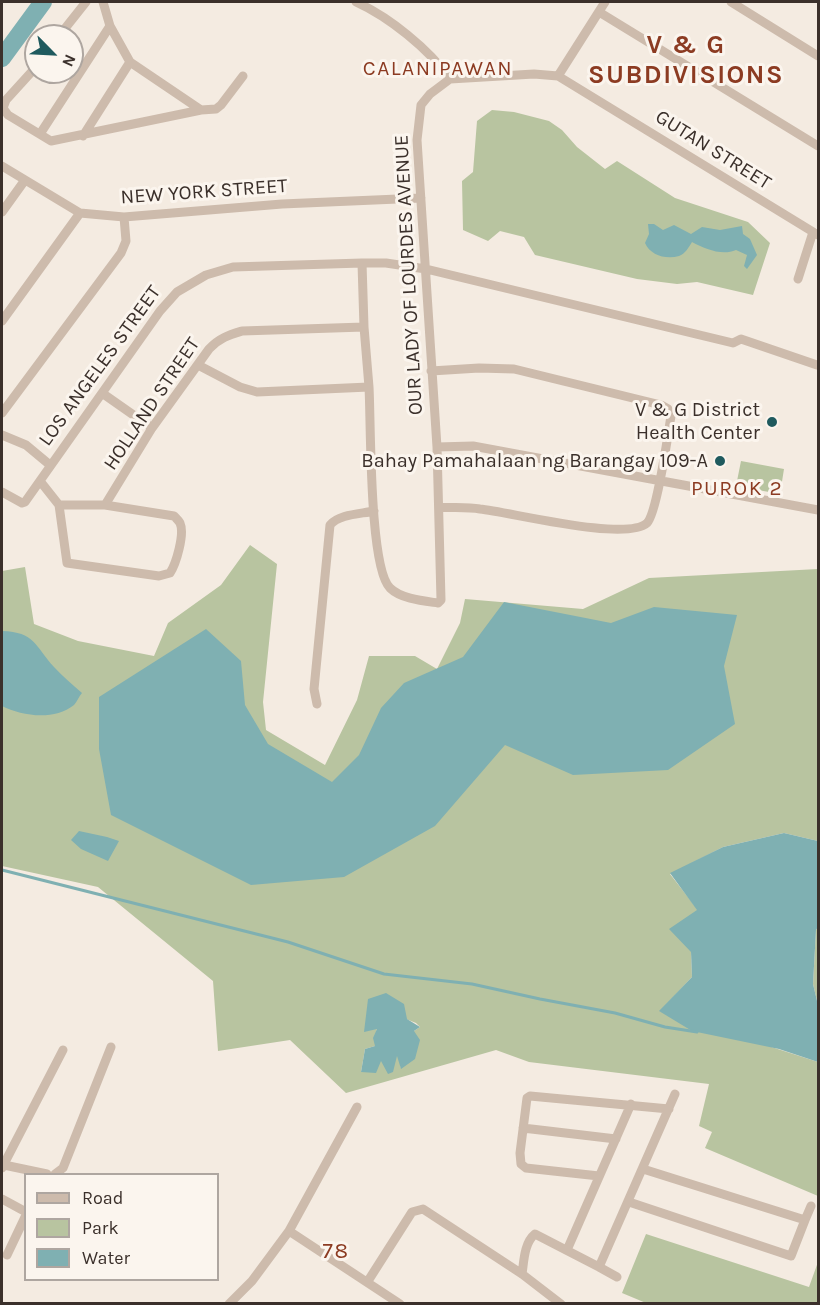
<!DOCTYPE html>
<html>
<head>
<meta charset="utf-8">
<style>
	body { margin:0 }
	#map { position:relative; width:820px; height:1305px; overflow:hidden; background:#f4ebe1; font-family:Karla,sans-serif }
	canvas { display:block }
	.frame { position:absolute; inset:0; border:3px solid #3b302b; pointer-events:none }
	.legend { position:absolute; left:24px; top:1173px; width:195px; height:108px; box-sizing:border-box; background:#fbf5ee; border:2px solid #aea6a0; margin:0; padding:8px 10px; list-style:none; font-size:18px; color:#3b302b }
	.legend li { display:flex; align-items:center; gap:12px; height:30px }
	.legend b { width:30px; border:2px solid #aea6a0 }
	.north { position:absolute; left:24px; top:24px; width:60px; height:60px; box-sizing:border-box; background:#fbf5ee; border:2px solid #aea6a0; border-radius:50%; rotate:114deg; font-size:16px; font-weight:700; line-height:24px; text-align:center; color:#3b302b }
	.north::after { content:''; display:block; margin:auto; width:21px; height:27px; background:#1f5a5e; clip-path:polygon(50% 0,100% 100%,50% 72%,0 100%) }
</style>
</head>
<body>
<div id="map">
<canvas width="820" height="1305"></canvas>
<div class="frame"></div>
<ul class="legend">
<li><b style="height:8px;background:#cdbbac"></b>Road</li>
<li><b style="height:16px;background:#b8c4a0"></b>Park</li>
<li><b style="height:16px;background:#7fb0b2"></b>Water</li>
</ul>
<div class="north">N</div>
</div>
<script>
const c = document.querySelector('canvas').getContext('2d');
c.lineJoin = 'round';
function fillPath(path, color) {
  c.fillStyle = color;
  c.fill(path, 'evenodd');
}
function strokePath(path, color, width, dash) {
  c.strokeStyle = color;
  c.lineWidth = width;
  c.lineCap = dash ? 'butt' : 'round';
  c.setLineDash(dash || []);
  c.stroke(path);
}
function label(font, color, halo, rows, align = 'center') {
  c.font = font + ' Karla,sans-serif';
  c.lineWidth = 6;
  c.setLineDash([]);
  c.textBaseline = 'middle';
  c.strokeStyle = halo;
  c.fillStyle = color;
  for (const [text, x, y, turn = 0] of rows) {
    c.save();
    c.translate(x, y);
    c.rotate((+turn || 0) * Math.PI / 180);
    c.textAlign = isNaN(turn) ? turn : align;
    if (halo) c.strokeText(text, 0, 0);
    c.fillText(text, 0, 0);
    c.restore();
  }
}
fillPath(new Path2D(`
	M 492,110 L 514,112 L 549,121 L 562,130 L 577,147 L 605,169 L 617,161 L 675,198 L 748,222 L 770,243 L 753,295 L 697,282 L 677,284 L 637,279 L 535,255 L 524,237 L 500,231 L 488,241 L 463,230 L 462,181 L 473,172 L 477,121 Z
	M 741,461 L 784,469 L 780,494 L 736,486 Z
	M 250,545 L 277,564 L 263,702 L 266,730 L 325,765 L 357,700 L 369,656 L 415,656 L 437,669 L 460,623 L 465,599 L 583,609 L 649,578 L 818,569 L 818,841 L 784,833 L 723,847 L 670,874 L 698,910 L 691,952 L 692,977 L 660,1011 L 818,1062 L 818,1196 L 705,1148 L 712,1132 L 699,1126 L 709,1084 L 529,1062 L 496,1050 L 346,1093 L 290,1040 L 218,1051 L 213,981 L 98,887 L 2,866 L 2,571 L 25,567 L 34,624 L 78,641 L 154,656 L 168,623 L 221,585 ZM 406,1019 L 416,1023 L 420,1027 L 414,1031 L 401,1068 L 398,1055 L 381,1060 L 361,1072 L 365,1049 L 375,1046 L 377,1028 L 364,1032 Z
	M 818,927 L 818,1005 L 813,984 L 816,930 Z
	M 646,1234 L 809,1287 L 818,1262 L 818,1303 L 646,1303 L 622,1293 Z`), '#b8c4a0');
fillPath(new Path2D(`
	M 648,224 L 654,224 L 663,230 L 674,225 L 691,234 L 702,227 L 720,230 L 742,226 L 743,234 L 750,239 L 757,255 L 747,269 L 744,266 L 747,255 L 736,250 C 722,256 705,249 692,242 C 689,247 685,254 679,256 C 666,260 650,255 645,243 L 649,234 Z
	M 504,602 L 611,623 L 654,607 L 737,615 L 724,666 L 735,724 L 668,770 L 573,775 L 505,745 L 435,826 L 344,877 L 251,885 L 111,815 L 99,749 L 99,697 L 206,629 L 241,661 L 245,705 L 268,744 L 332,782 L 359,755 L 381,708 L 404,683 L 463,657 Z
	M 2,631 C 35,632 35,646 54,667 C 62,676 72,684 82,693 C 79,696 77,702 74,705 C 54,721 22,716 2,706 Z
	M 79,831 L 107,837 L 119,841 L 108,861 L 81,849 L 71,840 Z
	M 784,833 L 818,841 L 818,927 L 816,930 L 813,984 L 818,1005 L 818,1062 L 779,1049 L 692,1031 L 659,1011 L 692,977 L 691,952 L 669,929 L 697,910 L 670,873 L 723,847 Z
	M 386,993 L 404,1004 L 407,1019 L 420,1027 L 414,1031 L 420,1040 L 415,1059 L 401,1069 L 397,1056 L 393,1072 L 388,1074 L 381,1061 L 376,1073 L 361,1072 L 365,1049 L 375,1046 L 373,1038 L 377,1029 L 364,1032 L 368,999 Z`), '#7fb0b2');
strokePath(new Path2D(`
	M 2,870 L 288,942 L 384,974 L 472,984 L 540,999 L 615,1013 L 665,1027 L 697,1032`), '#7fb0b2', 3);
strokePath(new Path2D(`
	M 2,58 L 43,2`), '#7fb0b2', 18);
strokePath(new Path2D(`
	M 356,2 C 389,17 429,49 450,79
	M 731,2 L 818,56
	M 599,12 L 818,146
	M 59,36 L 86,2
	M 36,67 L 6,100 L 3,108 L 8,115 L 51,141 L 201,110 L 130,62 L 110,26 L 103,2
	M 558,76 L 605,2
	M 201,110 L 216,109 L 221,105 L 243,76
	M 40,134 L 110,26
	M 83,136 L 130,62
	M 2,166 L 80,213 L 124,217 L 282,204 L 421,198
	M 2,212 L 25,180
	M 362,263 L 364,327
	M 798,279 L 813,232
	M 2,321 L 80,213
	M 431,371 L 479,368 L 514,369 L 661,405 L 668,409 L 671,416 C 668,434 657,513 647,523 C 626,542 510,512 480,509 C 467,507 453,508 439,507
	M 369,387 C 371,422 369,568 390,588 C 401,599 424,601 438,603 L 441,600 L 437,447 L 417,140 L 421,105 L 430,94 L 450,79 L 534,74 L 558,76 L 818,235
	M 102,393 L 152,428
	M 2,413 L 121,253 L 126,241 L 124,217
	M 2,435 L 26,445 L 50,465
	M 437,447 L 473,446 L 818,510
	M 40,481 L 59,505 L 67,563 L 159,576 L 170,573 C 176,564 185,534 180,523 C 179,521 176,518 174,516 L 105,505 L 59,505
	M 2,492 L 22,503 L 25,502 L 160,311 L 177,292 L 206,275 L 233,267 L 362,263 L 386,263 L 426,269 L 733,343 L 741,339 L 817,365
	M 105,505 L 152,428 L 209,349 C 219,338 229,335 242,331 L 364,327 L 369,387 L 257,392 L 240,387 L 198,365
	M 317,704 L 314,689 L 330,525 C 339,514 361,514 374,511
	M 357,1107 L 289,1231 L 400,1304
	M 523,1128 L 616,1139
	M 4,1165 L 47,1174
	M 2,1168 L 63,1050
	M 55,1174 L 63,1168 L 111,1047
	M 599,1176 L 526,1168 L 521,1164 L 520,1153 L 527,1098 L 530,1096 L 669,1109
	M 2,1199 L 26,1212
	M 629,1202 L 791,1256 L 805,1220 L 643,1169
	M 805,1220 L 811,1206
	M 567,1250 L 631,1104
	M 7,1255 L 26,1215
	M 599,1267 L 617,1277
	M 522,1274 C 524,1261 524,1243 535,1234 L 599,1267 L 675,1094
	M 368,1281 L 412,1212 L 423,1209 L 522,1274 L 561,1304
	M 229,1304 L 252,1281 L 289,1231`), '#cdbbac', 9);
for (const [x, y, r, color] of [
	[772,422,6,"#1f5a5e"],
	[720,461,6,"#1f5a5e"]
]) {
  const dot = new Path2D();
  dot.arc(x, y, r, 0, 2 * Math.PI);
  c.fillStyle = color;
  c.fill(dot);
  strokePath(dot, '#fbf5ee', 2);
}
label('20px', '#3b302b', '#fbf5ee', [
	["GUTAN STREET",713,150,32],
	["NEW YORK STREET",204,192,-4],
	["OUR LADY OF LOURDES AVENUE",409,275,-93],
	["LOS ANGELES STREET",100,366,-54],
	["HOLLAND STREET",152,404,-56]
]);
label('20px', '#3b302b', '#fbf5ee', [
	["V & G District",760,410],
	["Health Center",760,433],
	["Bahay Pamahalaan ng Barangay 109-A",708,461]
], 'right');
c.letterSpacing = '1.5px';
label('21px', '#8c3b22', '#fbf5ee', [
	["CALANIPAWAN",438,69],
	["PUROK 2",737,489]
]);
c.letterSpacing = '0px';
c.letterSpacing = '1.5px';
label('22px', '#8c3b22', '#fbf5ee', [
	["78",336,1252]
]);
c.letterSpacing = '0px';
c.letterSpacing = '1.5px';
label('bold 26px', '#8c3b22', '#fbf5ee', [
	["V & G",686,46],
	["SUBDIVISIONS",686,76]
]);
c.letterSpacing = '0px';
</script>
</body>
</html>
